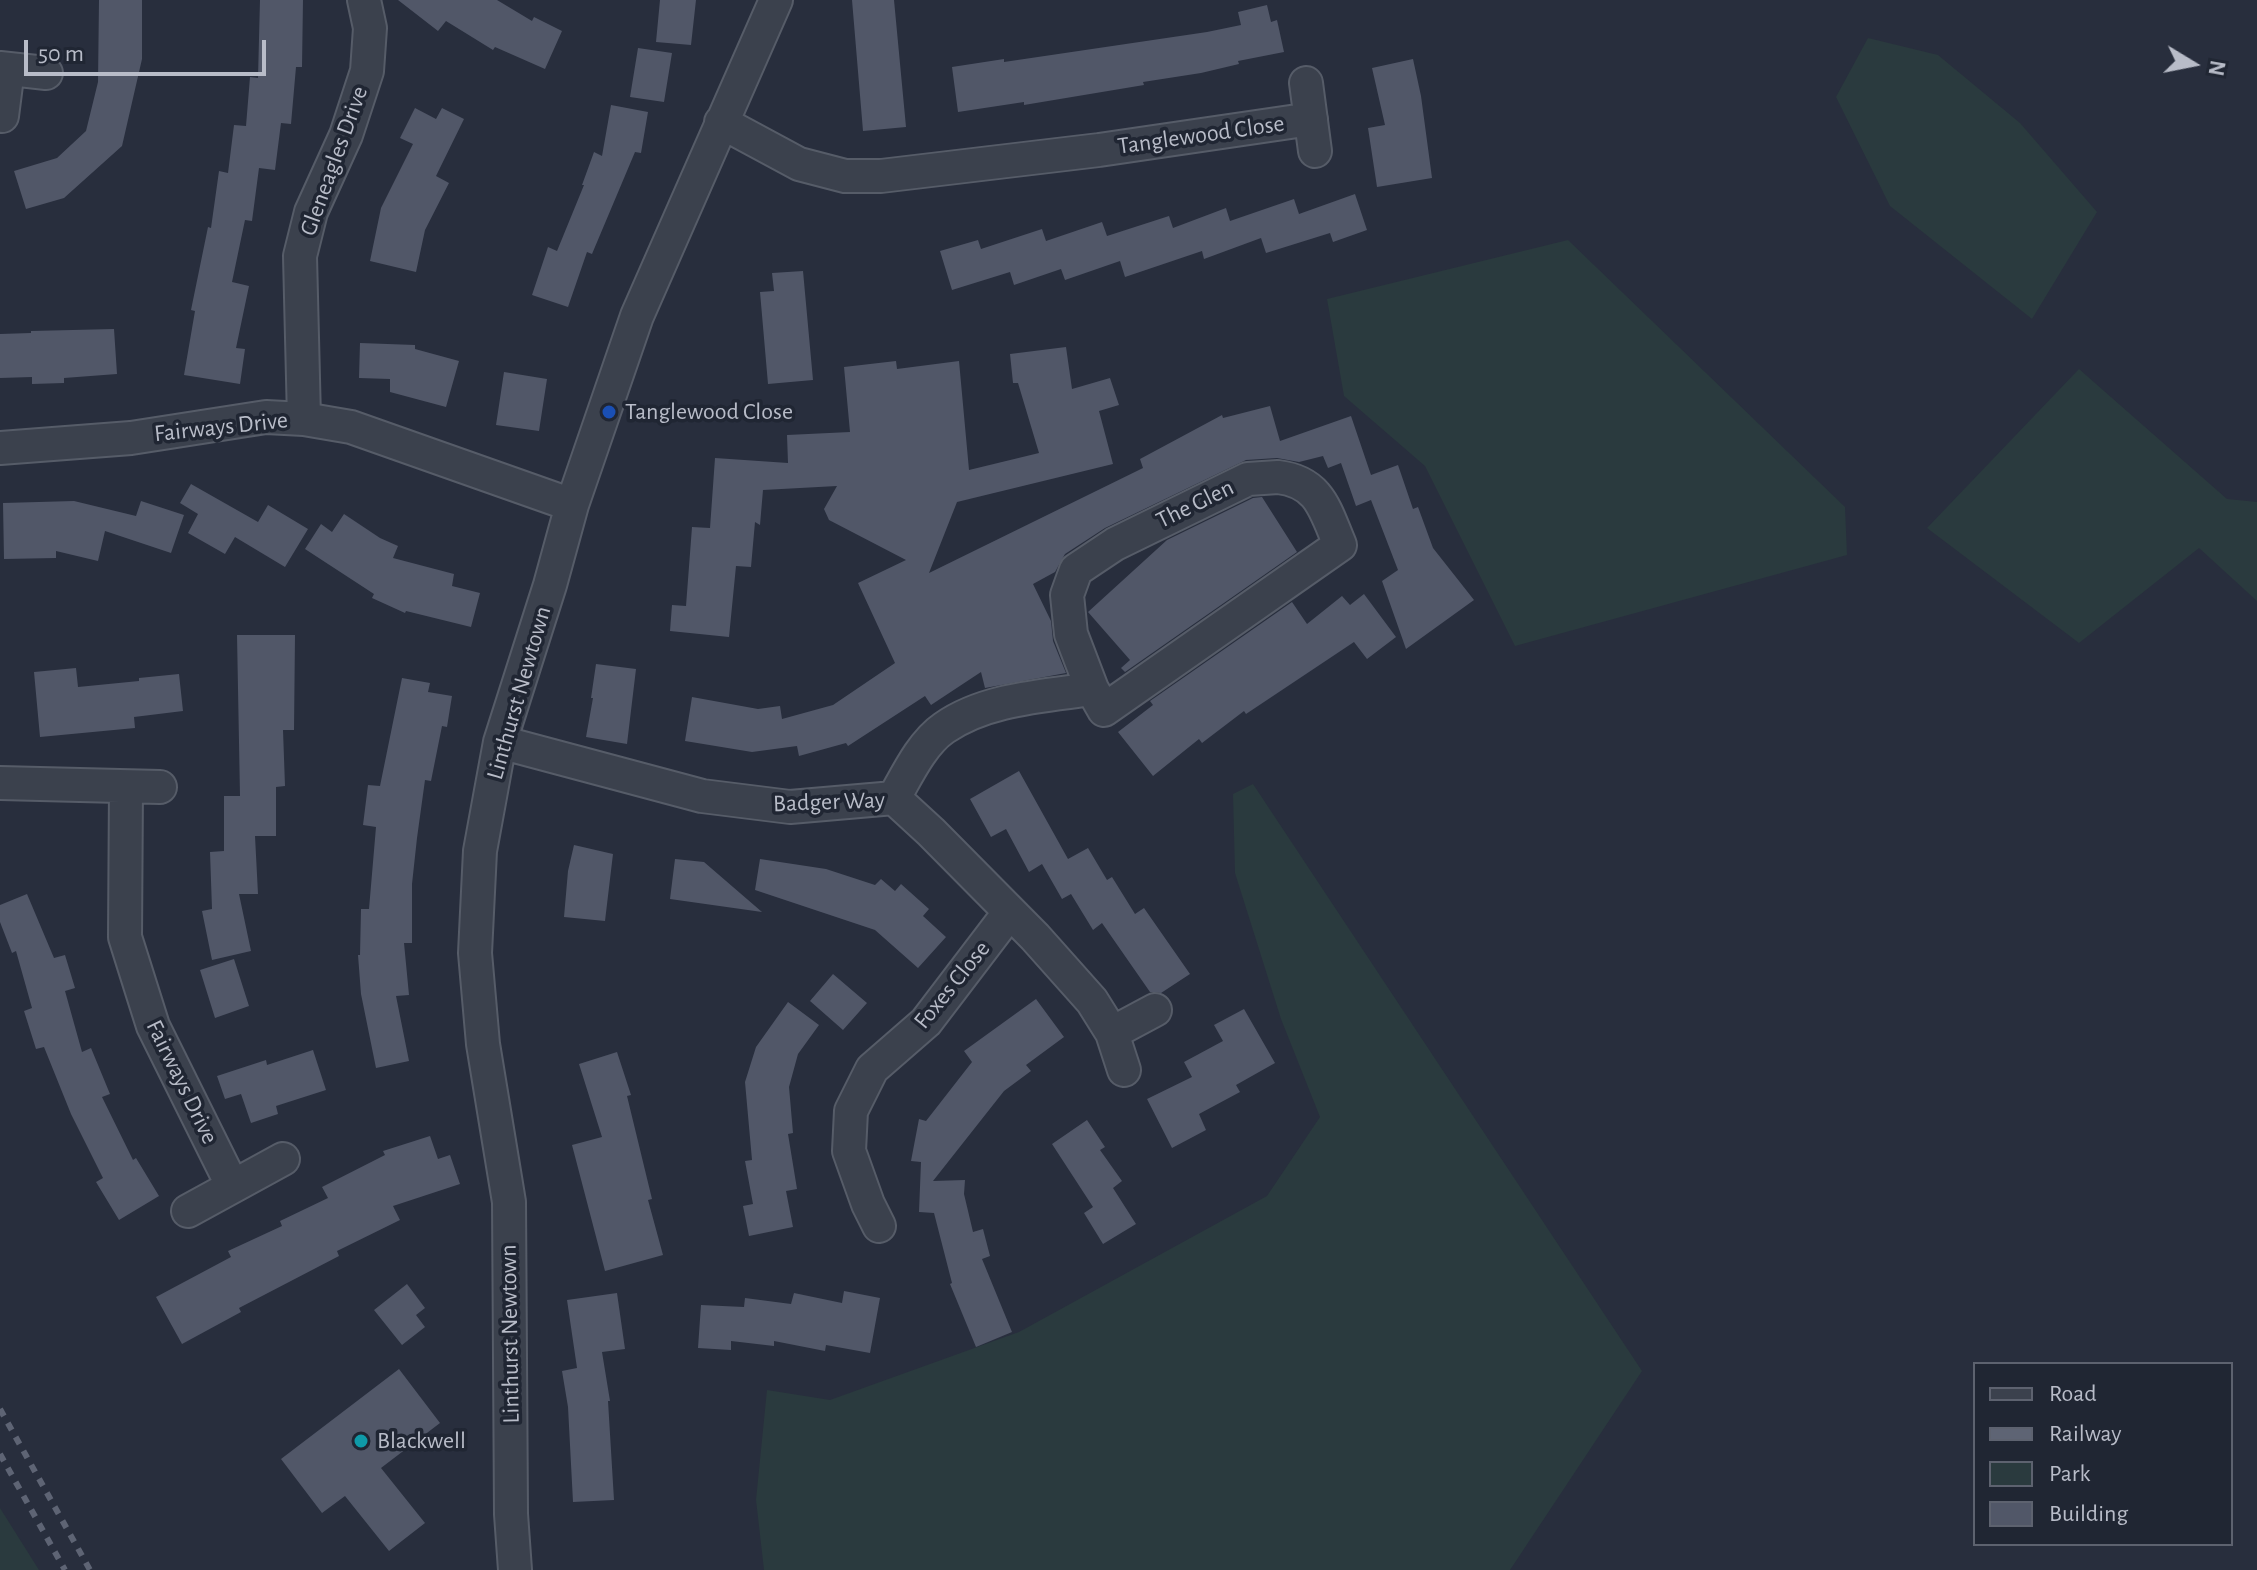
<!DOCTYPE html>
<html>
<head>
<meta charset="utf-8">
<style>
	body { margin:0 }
	#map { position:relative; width:2257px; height:1570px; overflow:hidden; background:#282e3d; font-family:"Alegreya Sans",sans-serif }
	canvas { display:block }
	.legend { position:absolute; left:1973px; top:1362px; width:260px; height:184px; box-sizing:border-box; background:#202633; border:2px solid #5d626f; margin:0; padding:10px 14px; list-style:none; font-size:24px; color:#b8bcc8 }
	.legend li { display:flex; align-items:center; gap:16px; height:40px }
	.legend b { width:40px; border:2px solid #5d626f }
	.north { position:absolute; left:2153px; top:24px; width:80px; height:80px; -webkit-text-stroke:6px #202633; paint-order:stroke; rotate:100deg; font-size:22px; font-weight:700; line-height:32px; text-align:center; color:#b8bcc8 }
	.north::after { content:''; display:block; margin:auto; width:28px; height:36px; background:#b8bcc8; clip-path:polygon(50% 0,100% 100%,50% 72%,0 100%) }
	.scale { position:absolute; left:24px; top:40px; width:242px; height:36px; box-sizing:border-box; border:4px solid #b8bcc8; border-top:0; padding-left:10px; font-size:24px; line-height:28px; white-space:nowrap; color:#b8bcc8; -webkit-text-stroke:6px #202633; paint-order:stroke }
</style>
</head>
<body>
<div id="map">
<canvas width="2257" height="1570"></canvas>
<ul class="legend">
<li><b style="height:10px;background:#3b414d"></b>Road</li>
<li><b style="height:10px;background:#5e6474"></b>Railway</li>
<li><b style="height:22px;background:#2a3a3e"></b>Park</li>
<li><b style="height:22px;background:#515768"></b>Building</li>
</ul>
<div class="north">N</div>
<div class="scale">50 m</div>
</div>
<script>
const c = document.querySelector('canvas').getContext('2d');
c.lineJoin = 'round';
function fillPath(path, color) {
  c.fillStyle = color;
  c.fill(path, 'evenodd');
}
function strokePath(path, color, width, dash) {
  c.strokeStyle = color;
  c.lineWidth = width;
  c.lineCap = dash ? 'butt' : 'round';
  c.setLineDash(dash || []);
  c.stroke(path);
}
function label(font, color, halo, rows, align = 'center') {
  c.font = font + ' "Alegreya Sans",sans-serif';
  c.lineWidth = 7;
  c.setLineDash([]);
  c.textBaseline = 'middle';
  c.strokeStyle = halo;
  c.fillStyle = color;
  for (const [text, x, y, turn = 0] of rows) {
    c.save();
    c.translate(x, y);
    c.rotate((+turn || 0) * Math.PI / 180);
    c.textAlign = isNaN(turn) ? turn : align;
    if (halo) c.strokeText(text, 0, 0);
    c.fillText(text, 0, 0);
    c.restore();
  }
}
fillPath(new Path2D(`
	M 1868,38 L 1938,55 L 2020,123 L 2097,212 L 2032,319 L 1890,206 L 1836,97 Z
	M 1568,240 L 1845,507 L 1847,555 L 1515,646 L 1425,466 L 1344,396 L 1327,299 Z
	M 2079,369 L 2227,499 L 2257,502 L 2257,601 L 2199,548 L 2079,643 L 1927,528 Z
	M 1253,784 L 1642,1371 L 1510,1570 L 764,1570 L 756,1500 L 767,1390 L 830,1400 L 1019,1332 L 1267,1196 L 1320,1117 L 1281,1019 L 1235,873 L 1233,794 Z
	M 0,1508 L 39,1570 L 0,1570 Z`), '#2a3a3e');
fillPath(new Path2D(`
	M 99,0 L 142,0 L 142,59 L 122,146 L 64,198 L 26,209 L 14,171 L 57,158 L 86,131 L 98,82 Z
	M 260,0 L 303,0 L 302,67 L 296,67 L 291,124 L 281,123 L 275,170 L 259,168 L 252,221 L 245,220 L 232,282 L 249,286 L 236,348 L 245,349 L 240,384 L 184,375 L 195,311 L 191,310 L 208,227 L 211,228 L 219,171 L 228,173 L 234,125 L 246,126 L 250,77 L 258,78 Z
	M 398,0 L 497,0 L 532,21 L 534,17 L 562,31 L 545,69 L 495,47 L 493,50 L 446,21 L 438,31 Z
	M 660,0 L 696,0 L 691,45 L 656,42 Z
	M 852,0 L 894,0 L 906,127 L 863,131 Z
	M 1267,5 L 1271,22 L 1277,20 L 1284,52 L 1238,61 L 1239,64 L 1201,73 L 1143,82 L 1144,85 L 1024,105 L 1024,102 L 958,112 L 952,67 L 1004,59 L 1004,62 L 1207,32 L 1241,25 L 1238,12 Z
	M 638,48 L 672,53 L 664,102 L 630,97 Z
	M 1413,59 L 1421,96 L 1432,178 L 1377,187 L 1368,128 L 1385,125 L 1372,68 Z
	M 611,105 L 648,112 L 641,153 L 635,152 L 592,254 L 587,252 L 568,307 L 532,295 L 548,247 L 557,251 L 584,185 L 582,185 L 594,152 L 602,156 Z
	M 415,108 L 436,119 L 442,108 L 464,119 L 436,176 L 449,183 L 425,230 L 416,272 L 370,261 L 381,208 L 413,144 L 400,138 Z
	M 1355,194 L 1367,230 L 1333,242 L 1330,233 L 1266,253 L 1261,238 L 1204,259 L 1202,251 L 1125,277 L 1120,261 L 1065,280 L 1061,269 L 1014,285 L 1010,272 L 952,290 L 940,251 L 978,240 L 981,249 L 1042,229 L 1046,241 L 1102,222 L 1107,236 L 1169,216 L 1173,228 L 1226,208 L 1230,221 L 1294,199 L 1299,214 Z
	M 803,271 L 813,380 L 768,384 L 760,292 L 774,291 L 772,273 Z
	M 114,329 L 117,374 L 64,378 L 64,383 L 32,384 L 32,377 L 0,378 L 0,334 L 31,333 L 31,331 Z
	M 360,343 L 415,345 L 415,349 L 459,361 L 446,407 L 390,392 L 390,379 L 359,378 Z
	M 1066,347 L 1072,389 L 1110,378 L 1119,405 L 1099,411 L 1113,464 L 957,502 L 929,573 L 1143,468 L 1140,459 L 1222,415 L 1223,418 L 1270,406 L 1280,441 L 1351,416 L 1371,475 L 1398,465 L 1413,509 L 1418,507 L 1433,548 L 1474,600 L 1406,649 L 1382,581 L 1398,570 L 1371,500 L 1356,506 L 1341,463 L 1328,468 L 1323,456 L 1299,462 L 1277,458 L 1246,460 L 1105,528 L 1065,554 L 1055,572 L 1033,584 L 1051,621 L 1053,641 L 1066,673 L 985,688 L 981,672 L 931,705 L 925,696 L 848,746 L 846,743 L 799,756 L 797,746 L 752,752 L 685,741 L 692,697 L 758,709 L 780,706 L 782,719 L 833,705 L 895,663 L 858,583 L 906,560 L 829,520 L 824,509 L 837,486 L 763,490 L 760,525 L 755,522 L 751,567 L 736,566 L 729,637 L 670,631 L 672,605 L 686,606 L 692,527 L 710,528 L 715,458 L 788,463 L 787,435 L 850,432 L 844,367 L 896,361 L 897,369 L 959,361 L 969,470 L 1039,453 L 1018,383 L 1013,383 L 1010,354 Z
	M 504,372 L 547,379 L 539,431 L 496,425 Z
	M 191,484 L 258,522 L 268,505 L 308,529 L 285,567 L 235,537 L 225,554 L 188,533 L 198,514 L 180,503 Z
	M 1262,497 L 1297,552 L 1125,672 L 1121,668 L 1130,660 L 1088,612 L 1167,540 L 1253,498 Z
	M 74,501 L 136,516 L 141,501 L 184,515 L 171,553 L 105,531 L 98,561 L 56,551 L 56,558 L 4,559 L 3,503 Z
	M 344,514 L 380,538 L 398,546 L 393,558 L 454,574 L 452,586 L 480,593 L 471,627 L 406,611 L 405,613 L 372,598 L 374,594 L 305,549 L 321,524 L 332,532 Z
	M 1364,594 L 1396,637 L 1367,659 L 1354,642 L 1246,714 L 1244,711 L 1202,743 L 1199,739 L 1153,776 L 1118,732 L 1153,705 L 1150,701 L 1292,602 L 1307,624 L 1342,596 L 1350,605 Z
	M 237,635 L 295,635 L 294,730 L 283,730 L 285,786 L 276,787 L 276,836 L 255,836 L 258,894 L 239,894 L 251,951 L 212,960 L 202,911 L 212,909 L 210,852 L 224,851 L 224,796 L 240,796 Z
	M 596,664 L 636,669 L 627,744 L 586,737 L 593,698 L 591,698 Z
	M 76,668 L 78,687 L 139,681 L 139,678 L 179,674 L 183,711 L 134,717 L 135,728 L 40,737 L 34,672 Z
	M 402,678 L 430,683 L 428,692 L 452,696 L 447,727 L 442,726 L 431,781 L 425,780 L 417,838 L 412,884 L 412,943 L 404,943 L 409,995 L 396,996 L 409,1061 L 376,1068 L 361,994 L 358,955 L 360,955 L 361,909 L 369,909 L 376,827 L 363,825 L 368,785 L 380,786 Z
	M 1019,771 L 1068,859 L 1088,848 L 1107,880 L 1112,877 L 1135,914 L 1144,908 L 1190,974 L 1161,993 L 1150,992 L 1102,923 L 1093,930 L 1071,894 L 1062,899 L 1042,864 L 1029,872 L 1006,829 L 991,837 L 970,799 Z
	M 574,845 L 613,854 L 605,921 L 564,917 L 568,871 Z
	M 675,859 L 704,862 L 762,912 L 670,899 Z
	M 760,859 L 826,869 L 875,885 L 881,879 L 895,891 L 901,884 L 929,909 L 923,916 L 946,937 L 918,968 L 875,930 L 755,890 Z
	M 27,894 L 54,958 L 65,955 L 75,988 L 65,991 L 82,1052 L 91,1048 L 110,1094 L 102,1097 L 133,1160 L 136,1158 L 159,1196 L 119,1220 L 96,1182 L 103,1178 L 71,1114 L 44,1047 L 36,1049 L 24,1011 L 32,1008 L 16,951 L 12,953 L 0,922 L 0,905 Z
	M 234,959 L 249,1006 L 215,1018 L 200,970 Z
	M 833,974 L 867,1003 L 843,1030 L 810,1001 Z
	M 1036,999 L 1064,1037 L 1026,1065 L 1031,1071 L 1004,1091 L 933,1181 L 965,1180 L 964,1194 L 973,1232 L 983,1229 L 990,1256 L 982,1259 L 1012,1332 L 976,1347 L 950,1284 L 952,1283 L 934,1213 L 919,1212 L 921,1162 L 911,1161 L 919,1119 L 926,1121 L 972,1062 L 964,1051 Z
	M 788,1002 L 819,1025 L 798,1054 L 789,1087 L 793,1133 L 788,1134 L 797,1189 L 786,1191 L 793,1227 L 749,1236 L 743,1206 L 753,1204 L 745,1161 L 752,1160 L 745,1082 L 756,1047 Z
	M 1244,1009 L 1275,1063 L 1236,1085 L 1240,1092 L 1199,1114 L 1206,1130 L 1172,1148 L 1147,1099 L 1192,1077 L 1184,1062 L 1223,1041 L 1214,1025 Z
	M 313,1050 L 326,1090 L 276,1106 L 278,1114 L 251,1123 L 241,1094 L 225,1099 L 217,1076 L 266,1060 L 267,1065 Z
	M 617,1052 L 631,1095 L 627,1096 L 652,1199 L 648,1200 L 663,1255 L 605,1271 L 572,1145 L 602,1137 L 579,1064 Z
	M 1087,1120 L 1105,1147 L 1100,1150 L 1122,1181 L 1113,1188 L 1136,1224 L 1103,1244 L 1084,1213 L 1093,1207 L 1052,1144 Z
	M 430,1136 L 438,1159 L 450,1155 L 460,1184 L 393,1206 L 400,1220 L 337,1251 L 339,1256 L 239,1308 L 241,1312 L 182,1344 L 156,1297 L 231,1257 L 228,1251 L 282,1226 L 280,1221 L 328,1198 L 322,1187 L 385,1155 L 383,1151 Z
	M 407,1284 L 425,1308 L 416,1315 L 425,1327 L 402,1345 L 374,1310 Z
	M 844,1291 L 880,1298 L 870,1353 L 826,1345 L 825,1351 L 774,1341 L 774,1346 L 731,1341 L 731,1350 L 698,1348 L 701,1305 L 744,1307 L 745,1298 L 791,1304 L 794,1293 L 842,1303 Z
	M 617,1293 L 625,1349 L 602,1352 L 610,1401 L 608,1401 L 614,1500 L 573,1502 L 568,1407 L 562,1371 L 577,1368 L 567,1300 Z
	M 399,1369 L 440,1423 L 381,1468 L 425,1523 L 389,1551 L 345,1496 L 322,1513 L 281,1459 Z`), '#515768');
const minor = new Path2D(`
	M 0,68 L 46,73
	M 1306,83 L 1315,151
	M 2,116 L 8,69
	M 721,122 L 799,164 L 845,176 L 881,176 L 1099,150 L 1311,119
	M 304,419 L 300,256 L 311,212 L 346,135 L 367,71 L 370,28 L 364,0
	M 0,448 L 131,438 L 266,417 L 304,419 L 351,427 L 572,505
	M 1278,477 C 1320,482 1325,510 1340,545 L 1104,710 L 1092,689 L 1071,634 L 1067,595 L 1076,570 L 1115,544 L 1248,479 Z
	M 500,742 L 702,796 L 790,807 L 894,798 L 931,832 L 1035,937 L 1092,1001 L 1112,1033 L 1124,1070
	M 0,783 L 160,787
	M 126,787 L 125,937 L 153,1026 L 232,1185
	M 894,798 C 907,775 922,743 944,728 C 985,699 1043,696 1092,689
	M 1112,1033 L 1155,1010
	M 188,1211 L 283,1159
	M 879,1226 L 868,1204 L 849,1151 L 851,1111 L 872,1069 L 926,1022 L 1009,913
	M 515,1570 L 511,1514 L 509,1202 L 483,1044 L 475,953 L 480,851 L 500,742 L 550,585 L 572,505 L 637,316 L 776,0`);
strokePath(minor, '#565c68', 36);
strokePath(minor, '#3b414d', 32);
strokePath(new Path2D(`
	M 0,1409 L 90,1570
	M 0,1454 L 65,1570`), '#5e6474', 6, [8, 8]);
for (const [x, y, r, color] of [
	[609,412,8,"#1a4fb4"],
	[361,1441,8,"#0f9aa8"]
]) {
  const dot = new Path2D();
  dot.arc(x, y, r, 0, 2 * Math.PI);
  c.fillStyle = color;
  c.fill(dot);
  strokePath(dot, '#202633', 3);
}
label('24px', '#b8bcc8', '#202633', [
	["Tanglewood Close",1201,135,-8],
	["Gleneagles Drive",334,161,-70],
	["Fairways Drive",221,427,-6],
	["The Glen",1195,504,-26],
	["Linthurst Newtown",519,693,-74],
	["Badger Way",829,802,-2],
	["Foxes Close",952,985,-51],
	["Fairways Drive",182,1082,64],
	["Linthurst Newtown",510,1334,-91]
]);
label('24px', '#b8bcc8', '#202633', [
	["Tanglewood Close",625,412],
	["Blackwell",377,1441]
], 'left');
</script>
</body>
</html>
